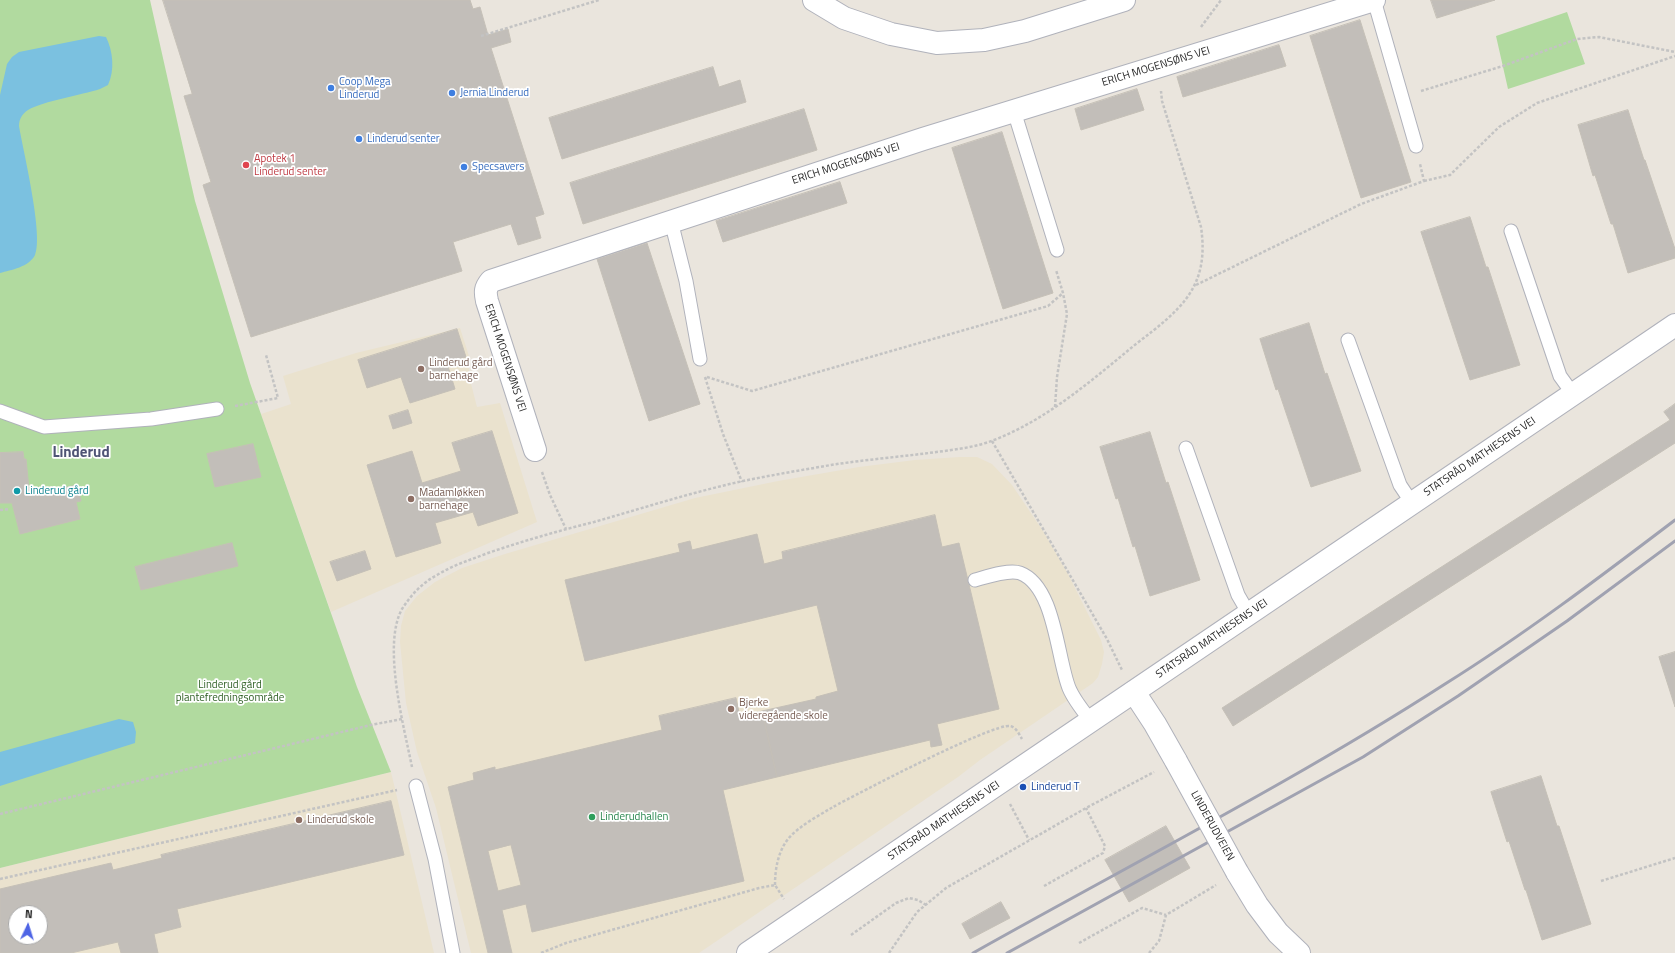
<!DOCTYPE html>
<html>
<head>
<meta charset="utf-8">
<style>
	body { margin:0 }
	#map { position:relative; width:1675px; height:953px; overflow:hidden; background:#eae5dd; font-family:"Titillium Web",sans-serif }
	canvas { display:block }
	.north { position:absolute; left:8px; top:905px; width:40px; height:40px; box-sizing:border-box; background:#fff; border:1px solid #a9a9a9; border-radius:50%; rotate:4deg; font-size:11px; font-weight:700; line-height:16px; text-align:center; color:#292929 }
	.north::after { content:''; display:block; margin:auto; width:14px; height:18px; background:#4e64e5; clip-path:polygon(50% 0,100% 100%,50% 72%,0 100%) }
</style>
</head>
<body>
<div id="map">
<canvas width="1675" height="953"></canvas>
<div class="north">N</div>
</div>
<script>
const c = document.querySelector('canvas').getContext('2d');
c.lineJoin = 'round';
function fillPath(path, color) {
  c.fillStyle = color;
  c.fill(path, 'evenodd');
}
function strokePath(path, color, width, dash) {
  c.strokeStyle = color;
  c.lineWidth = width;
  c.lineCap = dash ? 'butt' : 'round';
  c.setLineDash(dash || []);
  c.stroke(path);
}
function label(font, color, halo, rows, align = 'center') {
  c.font = font + ' "Titillium Web",sans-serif';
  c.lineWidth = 3.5;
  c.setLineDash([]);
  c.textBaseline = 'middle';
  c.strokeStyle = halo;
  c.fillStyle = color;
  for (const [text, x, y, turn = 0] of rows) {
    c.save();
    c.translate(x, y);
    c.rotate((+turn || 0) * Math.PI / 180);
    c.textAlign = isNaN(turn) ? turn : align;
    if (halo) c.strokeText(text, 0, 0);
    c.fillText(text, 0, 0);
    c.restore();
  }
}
fillPath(new Path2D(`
	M 460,328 L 469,356 L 469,376 L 477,407 L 500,403 L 537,522 L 331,612 L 261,414 L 291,404 L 283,376 L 356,353 Z
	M 960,457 L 977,457 L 992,464 L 1012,485 L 1043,531 L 1067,572 L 1101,640 L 1104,652 L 1102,664 L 1098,677 L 1093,683 L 980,760 L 958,777 L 699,953 L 471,953 L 436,808 L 417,752 L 406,703 L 400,642 L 401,626 L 405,611 L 417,596 L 435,582 L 462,568 L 505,554 L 695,498 L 778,481 L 859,467 L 915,460 Z
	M 391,772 L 434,953 L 0,953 L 0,868 ZM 16,913 L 40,913 L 40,937 L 16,937 Z`), '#eae2ce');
fillPath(new Path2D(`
	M 0,0 L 150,0 L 195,201 L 250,383 L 357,687 L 391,772 L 0,868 Z
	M 1567,12 L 1585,64 L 1508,89 L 1496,36 Z`), '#b1da9f');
fillPath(new Path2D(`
	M 99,36 L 106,37 C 113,51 115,70 108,85 L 100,89 C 81,95 44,101 28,110 C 22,114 19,119 19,126 C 23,150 44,236 35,255 C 29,267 11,270 0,273 L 0,95 L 7,64 L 12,57 L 19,52 Z
	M 119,719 L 133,722 L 136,732 L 135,743 L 0,786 L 0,752 Z`), '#7bc1e0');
const building = new Path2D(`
	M 163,0 L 470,0 L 473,9 L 480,7 L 488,35 L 508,29 L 511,42 L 491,48 L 544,214 L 535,217 L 541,238 L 518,245 L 511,224 L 453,242 L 462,271 L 251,337 L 203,185 L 211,182 L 184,96 L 192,94 Z
	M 1431,0 L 1495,0 L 1437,18 Z
	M 1360,20 L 1411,182 L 1361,198 L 1310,36 Z
	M 1279,45 L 1286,66 L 1183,97 L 1177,77 Z
	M 713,67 L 719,87 L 740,80 L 746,102 L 562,159 L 549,118 Z
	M 1137,89 L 1144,110 L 1081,130 L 1075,109 Z
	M 804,109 L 817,150 L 583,224 L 570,183 Z
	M 1628,110 L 1644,160 L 1645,160 L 1675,249 L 1675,258 L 1628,273 L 1613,224 L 1611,224 L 1595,175 L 1593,176 L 1578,125 Z
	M 1002,132 L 1053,293 L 1003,309 L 952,148 Z
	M 840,182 L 847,203 L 723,242 L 716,221 Z
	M 1470,217 L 1486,267 L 1488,267 L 1520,365 L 1470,380 L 1421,232 Z
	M 647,243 L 700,404 L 649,421 L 597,259 Z
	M 1309,323 L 1325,374 L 1327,373 L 1361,471 L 1311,487 L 1278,389 L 1276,390 L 1260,339 Z
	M 457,329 L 466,357 L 447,363 L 455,389 L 410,403 L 401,377 L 367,388 L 358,360 Z
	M 1675,404 L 1675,443 L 1233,726 L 1222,708 L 1670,420 L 1664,412 Z
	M 408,410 L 412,423 L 393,429 L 389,416 Z
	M 492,431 L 518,513 L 478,526 L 473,512 L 435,523 L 441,543 L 396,557 L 367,465 L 412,451 L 422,483 L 461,471 L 452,443 Z
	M 1150,432 L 1166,483 L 1168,482 L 1200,580 L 1150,596 L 1135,546 L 1133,547 L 1118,498 L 1116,499 L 1100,447 Z
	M 253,444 L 261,477 L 215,487 L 207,454 Z
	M 23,452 L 24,459 L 26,459 L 29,489 L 34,489 L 35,494 L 77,485 L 81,501 L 76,502 L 80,519 L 20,534 L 12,503 L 0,503 L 0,453 Z
	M 935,515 L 942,547 L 959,543 L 999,709 L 937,724 L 942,745 L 931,747 L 930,740 L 777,777 L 762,711 L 816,699 L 816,697 L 838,691 L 817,605 L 585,661 L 565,580 L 680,552 L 678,544 L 690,541 L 692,550 L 757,534 L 764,564 L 783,559 L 782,552 Z
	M 232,543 L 238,566 L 141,590 L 135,567 Z
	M 365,551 L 371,569 L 337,581 L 330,562 Z
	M 1675,652 L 1675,707 L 1659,657 Z
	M 736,698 L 740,717 L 762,711 L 777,777 L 723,790 L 744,881 L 532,932 L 526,904 L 502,910 L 512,953 L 488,953 L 448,787 L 474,780 L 473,773 L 495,767 L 495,770 L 662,730 L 659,716 ZM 511,845 L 521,885 L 498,891 L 488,851 Z
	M 1541,776 L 1557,826 L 1559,826 L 1591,924 L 1542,940 L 1526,890 L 1525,890 L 1509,841 L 1507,842 L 1491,792 Z
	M 391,801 L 404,855 L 177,909 L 181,927 L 154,934 L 158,953 L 121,953 L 118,942 L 71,953 L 0,953 L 0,889 L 111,863 L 113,870 L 162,858 L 161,855 ZM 16,913 L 40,913 L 40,937 L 16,937 Z
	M 1166,826 L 1190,868 L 1129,902 L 1105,860 Z
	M 1001,902 L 1010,918 L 970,939 L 962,924 Z`);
fillPath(building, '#c2beb9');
strokePath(building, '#c5c0b7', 1);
const service = new Path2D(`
	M 1374,0 L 1416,146
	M 1014,111 L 1057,250
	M 671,221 L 686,281 L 700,359
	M 1511,231 L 1560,376 L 1573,394
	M 1348,340 L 1400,485 L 1412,503
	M 0,411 L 44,427 L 151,419 L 217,409
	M 1186,448 L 1238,595 L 1249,614
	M 975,580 C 986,577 1009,569 1020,573 C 1055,586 1057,658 1069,688 C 1074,700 1083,711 1091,721
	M 416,786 L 435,859 L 453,953`);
const minor = new Path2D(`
	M 535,450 L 487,301 C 485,292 485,288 491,281 L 923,139 L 1374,0
	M 1134,692 L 1155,724 L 1176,761
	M 1237,872 L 1257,905 L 1278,933 L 1299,953`);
const tertiary = new Path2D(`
	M 814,0 L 844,18 L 891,34 L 937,43 L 984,40 L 1025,31 L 1124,0
	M 748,953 L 1675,325`);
strokePath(service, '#b0b2bb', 15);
strokePath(minor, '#b0b2bb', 24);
strokePath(tertiary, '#b0b2bb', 24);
strokePath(new Path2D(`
	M 1201,27 L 1221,0
	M 481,36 L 599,0
	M 1421,91 L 1503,66 L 1577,39 L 1599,37 L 1675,52
	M 1424,181 L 1450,175 L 1499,127 L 1537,103 L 1675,56
	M 1196,285 L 1361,204 L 1424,181 L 1420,164
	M 705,377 L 723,434 L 742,482
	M 707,377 L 752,391 L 1048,306 L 1063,293
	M 235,406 L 278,398 L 266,355
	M 1055,407 L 1057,377 L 1067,314 L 1063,293 L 1056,270
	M 992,441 L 1107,639 L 1122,670
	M 542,472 L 550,495 L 566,529
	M 0,510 L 10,509
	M 412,767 C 404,727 382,645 402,609 C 411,595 422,583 437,575 C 453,565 470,560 488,553 C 523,541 558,531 594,522 C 643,508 693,492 743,481 C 772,475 802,470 831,465 C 863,460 897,457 929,453 C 951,450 974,448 994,440 C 1048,419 1092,380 1136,344 C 1180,310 1210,288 1201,227 L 1162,101 L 1161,91
	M 1010,804 L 1029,840
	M 0,814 L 371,725 L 402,719
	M 0,879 L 397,790
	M 1601,881 L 1675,858
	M 775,885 C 775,869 778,852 788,839 C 799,826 818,816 833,807 C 855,795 993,723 1010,726 C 1016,727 1019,734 1022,739
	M 1044,886 L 1103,853 L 1105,846 L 1086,808
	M 851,935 L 896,903 L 909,898 L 918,900 L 926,905
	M 1079,943 L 1142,908 L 1166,915
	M 541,953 L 566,943 L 759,888 L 775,885 L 784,899
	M 889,953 L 917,912 L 946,888 L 1086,808 L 1154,772
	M 1149,953 L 1159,941 L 1166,915 L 1216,885`), '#c3c3c3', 2.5, [3, 2]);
strokePath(service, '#fff', 13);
strokePath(minor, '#fff', 22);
strokePath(tertiary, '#fff', 22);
strokePath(new Path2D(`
	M 973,953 C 1131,864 1293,782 1445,684 C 1525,634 1600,577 1675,520
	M 1007,953 L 1363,757 L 1458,696 L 1567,621 L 1675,541`), '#a0a2b1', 3);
const minorBridge = new Path2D(`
	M 1176,761 L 1237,872`);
strokePath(minorBridge, '#b0b2bb', 24, []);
strokePath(minorBridge, '#fff', 22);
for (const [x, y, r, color] of [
	[331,88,4,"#3f7fe0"],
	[452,93,4,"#3f7fe0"],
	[359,139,4,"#3f7fe0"],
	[246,165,4,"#e0444e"],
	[464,167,4,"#3f7fe0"],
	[421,369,4,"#8d6e63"],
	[17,491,4,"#0f9aa8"],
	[411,499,4,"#8d6e63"],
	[731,709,4,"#8d6e63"],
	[1023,787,4,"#1a4fb4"],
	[592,817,4,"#2e9e5b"],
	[299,820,4,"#8d6e63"]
]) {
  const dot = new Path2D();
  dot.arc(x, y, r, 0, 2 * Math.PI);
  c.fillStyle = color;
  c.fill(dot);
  strokePath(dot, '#fff', 1.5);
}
label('11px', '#292929', '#fff', [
	["ERICH MOGENSØNS VEI",1156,67,-17],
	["ERICH MOGENSØNS VEI",846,164,-18],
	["ERICH MOGENSØNS VEI",505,358,72],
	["STATSRÅD MATHIESENS VEI",1480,457,-34],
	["STATSRÅD MATHIESENS VEI",1212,639,-34],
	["STATSRÅD MATHIESENS VEI",944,821,-34],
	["LINDERUDVEIEN",1212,826,61]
]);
label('11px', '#366cbe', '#fff', [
	["Coop Mega",339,82],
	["Linderud",339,95],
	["Jernia Linderud",460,93],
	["Linderud senter",367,139],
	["Specsavers",472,167]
], 'left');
label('11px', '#be3a42', '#fff', [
	["Apotek 1",254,159],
	["Linderud senter",254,172]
], 'left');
label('11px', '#785e54', '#fff', [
	["Linderud gård",429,363],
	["barnehage",429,376],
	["Madamløkken",419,493],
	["barnehage",419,506],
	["Bjerke",739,703],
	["videregående skole",739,716],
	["Linderud skole",307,820]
], 'left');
label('11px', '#0d838f', '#fff', [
	["Linderud gård",25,491]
], 'left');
label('11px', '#2c5e22', '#fff', [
	["Linderud gård",230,685],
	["plantefredningsområde",230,698]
]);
label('11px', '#164399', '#fff', [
	["Linderud T",1031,787]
], 'left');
label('11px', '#27864d', '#fff', [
	["Linderudhallen",600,817]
], 'left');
label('bold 15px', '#4f5475', '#fff', [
	["Linderud",81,453]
]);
</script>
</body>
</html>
